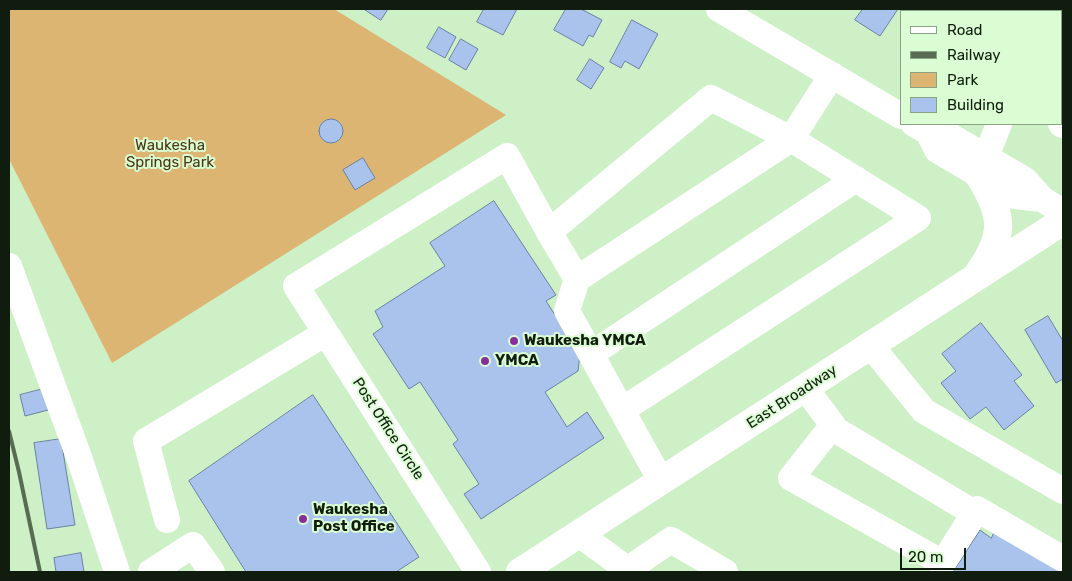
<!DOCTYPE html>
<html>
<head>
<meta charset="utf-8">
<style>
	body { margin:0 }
	#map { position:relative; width:1072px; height:581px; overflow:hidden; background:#cef0c6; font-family:Rubik,sans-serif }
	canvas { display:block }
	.frame { position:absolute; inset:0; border:10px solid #101c0e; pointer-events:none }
	.legend { position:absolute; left:900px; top:10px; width:162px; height:115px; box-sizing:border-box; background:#dbfdd3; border:1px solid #8aa384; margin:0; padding:6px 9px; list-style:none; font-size:15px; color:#101c0e }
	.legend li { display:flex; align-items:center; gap:10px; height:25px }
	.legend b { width:25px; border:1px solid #8aa384 }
	.scale { position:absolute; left:900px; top:548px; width:66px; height:22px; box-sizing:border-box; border:2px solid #101c0e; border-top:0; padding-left:6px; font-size:15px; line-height:18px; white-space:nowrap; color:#101c0e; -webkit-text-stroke:4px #dbfdd3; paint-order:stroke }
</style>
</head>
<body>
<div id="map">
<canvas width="1072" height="581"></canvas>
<div class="frame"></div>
<ul class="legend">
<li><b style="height:6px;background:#fff"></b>Road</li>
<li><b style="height:6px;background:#576c53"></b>Railway</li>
<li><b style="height:14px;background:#ddb572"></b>Park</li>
<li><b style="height:14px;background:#a9c3ec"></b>Building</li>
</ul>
<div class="scale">20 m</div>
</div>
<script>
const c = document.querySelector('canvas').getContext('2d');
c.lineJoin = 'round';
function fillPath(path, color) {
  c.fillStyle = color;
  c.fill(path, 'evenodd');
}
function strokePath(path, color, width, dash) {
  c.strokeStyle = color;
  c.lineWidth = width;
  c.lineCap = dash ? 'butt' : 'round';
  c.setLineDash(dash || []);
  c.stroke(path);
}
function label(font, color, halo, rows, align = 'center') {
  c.font = font + ' Rubik,sans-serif';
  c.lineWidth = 4;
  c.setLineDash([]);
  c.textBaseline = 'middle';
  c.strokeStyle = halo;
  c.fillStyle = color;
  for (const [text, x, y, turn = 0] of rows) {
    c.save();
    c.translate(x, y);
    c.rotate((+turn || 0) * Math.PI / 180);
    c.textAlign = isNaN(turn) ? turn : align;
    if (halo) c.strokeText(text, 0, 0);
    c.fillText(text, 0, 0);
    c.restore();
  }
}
fillPath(new Path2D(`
	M 9,9 L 334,9 L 506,115 L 112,363 L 9,159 Z`), '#ddb572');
const building = new Path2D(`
	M 364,9 L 388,9 L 381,20 Z
	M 484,9 L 517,9 L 503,35 L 477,22 Z
	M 566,9 L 581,9 L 602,20 L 593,37 L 589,35 L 583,46 L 554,30 Z
	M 863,9 L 898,9 L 880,36 L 855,20 Z
	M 963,9 L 1015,9 L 1013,11 L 967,11 Z
	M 632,20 L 658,34 L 639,69 L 625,61 L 621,68 L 610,62 Z
	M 439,27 L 456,37 L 445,58 L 427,48 Z
	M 461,39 L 478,49 L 466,70 L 449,60 Z
	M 590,59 L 604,68 L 591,89 L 577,80 Z
	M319 131a12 12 0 1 1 24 0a12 12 0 1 1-24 0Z
	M 363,158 L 375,178 L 355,190 L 343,170 Z
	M 494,201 L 556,295 L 546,301 L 580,353 L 578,371 L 545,392 L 567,427 L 587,412 L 604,438 L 481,519 L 464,494 L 479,484 L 453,444 L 458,440 L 420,382 L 409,389 L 373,334 L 383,327 L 375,311 L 445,266 L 430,243 Z
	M 1048,316 L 1063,341 L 1063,379 L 1056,383 L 1025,330 Z
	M 981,323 L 1022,375 L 1014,381 L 1034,406 L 1004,430 L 986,407 L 970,419 L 941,383 L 956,371 L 942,354 Z
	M 47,388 L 52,409 L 25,416 L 20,395 Z
	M 313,395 L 419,557 L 396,572 L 246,572 L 189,481 Z
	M 61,439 L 75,525 L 47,529 L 34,443 Z
	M 996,529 L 1063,569 L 1063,572 L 953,572 L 980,530 L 991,538 Z
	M 81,553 L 84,572 L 56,572 L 54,558 Z`);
fillPath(building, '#a9c3ec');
strokePath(building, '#6981a7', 1);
strokePath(new Path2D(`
	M 719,9 L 901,116
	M 1047,11 L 1048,9
	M 914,124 L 928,132 L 947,134 L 1025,180 L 1042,199 L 1063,212
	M 1061,124 L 1063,125
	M 928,132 L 937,150 L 1015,196 L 1042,199
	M 986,157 L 999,124
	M 9,266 L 79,457 L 117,572
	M 577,279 L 791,139 L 918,218 L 622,410
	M 871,346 L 924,411 L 1063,491
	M 591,354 L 856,179
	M 805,388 L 833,425 L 791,478 L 943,563 L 977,509 L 1063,559
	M 831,427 L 974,513
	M 661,481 L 567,311 L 577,279 L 549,232 L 711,98 L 791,139 L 832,75
	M 167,520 L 146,441 L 326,333
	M 579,534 L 631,572
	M 627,570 L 671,540 L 725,572
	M 151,572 L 193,545 L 212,572
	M 478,572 L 296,286 L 507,156 L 549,232`), '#fff', 26);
strokePath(new Path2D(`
	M 977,275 C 1006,235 1004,215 978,174
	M 520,572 L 1063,221`), '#fff', 28);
strokePath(new Path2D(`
	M 9,431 L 19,472 L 40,572`), '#576c53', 4);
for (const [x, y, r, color] of [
	[514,341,5,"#872e9a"],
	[485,361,5,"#872e9a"],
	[303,519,5,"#872e9a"]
]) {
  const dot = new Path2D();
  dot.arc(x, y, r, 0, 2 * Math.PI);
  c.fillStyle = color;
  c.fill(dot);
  strokePath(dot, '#dbfdd3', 2);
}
label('15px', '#4b3713', '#dbfdd3', [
	["Waukesha",170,146],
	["Springs Park",170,163]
]);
label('bold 15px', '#101c0e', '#dbfdd3', [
	["Waukesha YMCA",524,341],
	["YMCA",495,361],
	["Waukesha",313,510],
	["Post Office",313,527]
], 'left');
label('15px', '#101c0e', '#dbfdd3', [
	["East Broadway",792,397,-33],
	["Post Office Circle",388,429,57]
]);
</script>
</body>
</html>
